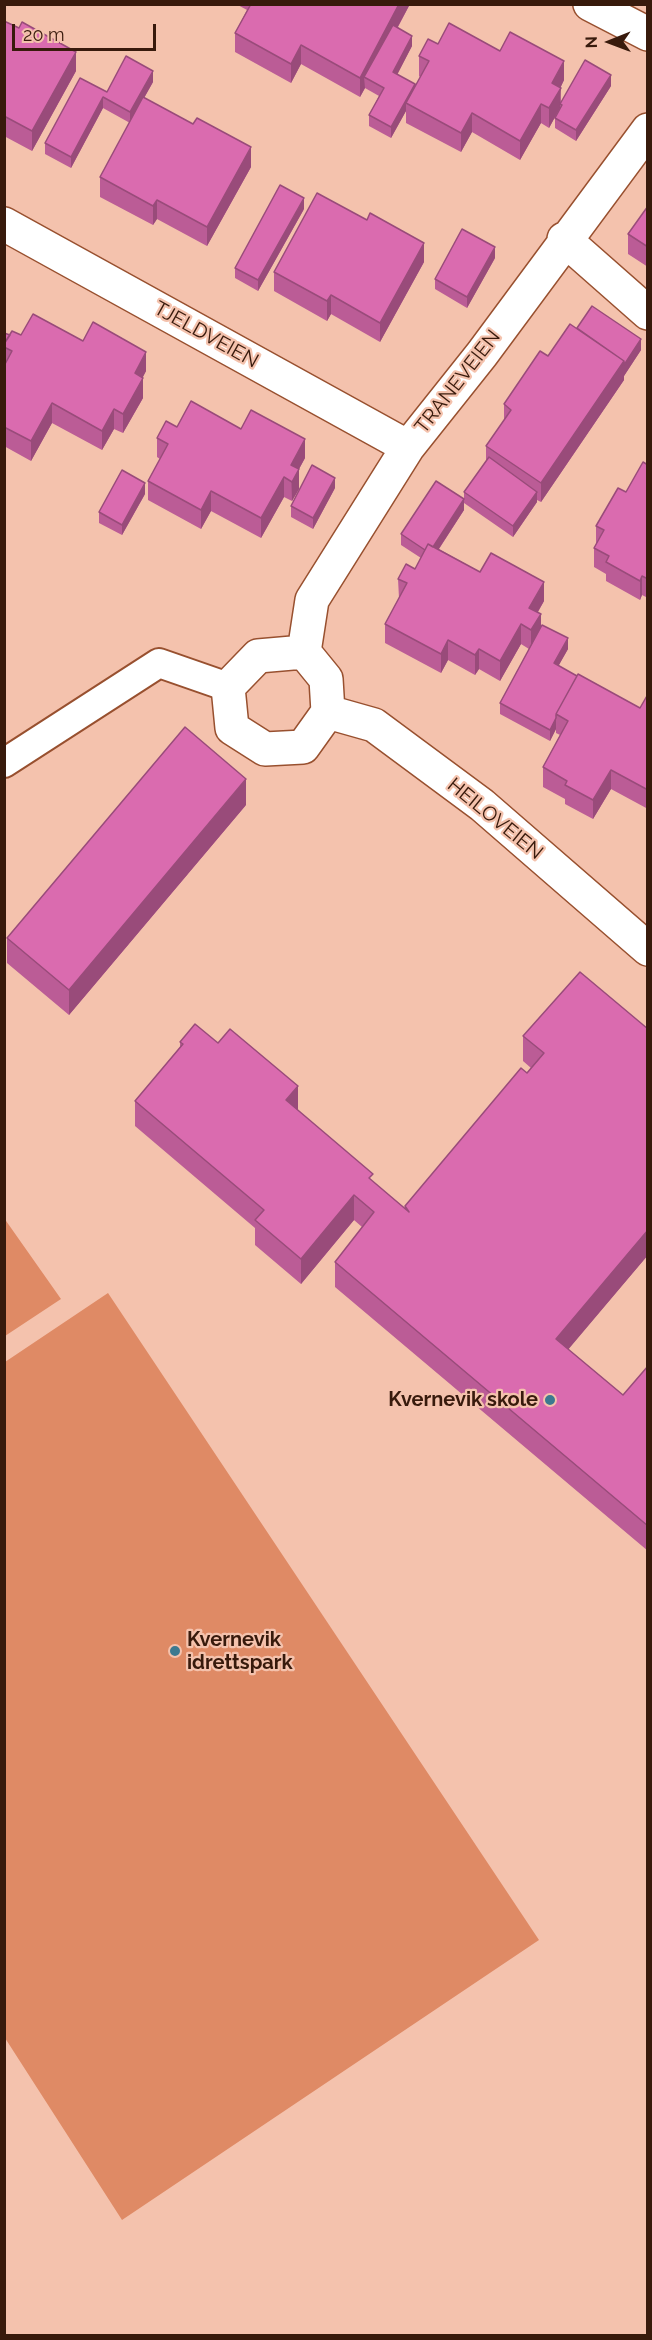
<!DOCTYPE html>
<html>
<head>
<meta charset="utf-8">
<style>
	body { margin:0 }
	#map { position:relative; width:652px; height:2340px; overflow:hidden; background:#f4c2ad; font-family:Raleway,sans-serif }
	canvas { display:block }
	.frame { position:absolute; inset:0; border:6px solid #381a0c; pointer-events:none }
	.north { position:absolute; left:580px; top:12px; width:60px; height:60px; -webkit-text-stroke:4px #f4c2ad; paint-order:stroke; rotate:269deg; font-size:16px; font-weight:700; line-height:24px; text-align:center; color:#381a0c }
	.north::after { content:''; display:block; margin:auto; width:21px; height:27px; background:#381a0c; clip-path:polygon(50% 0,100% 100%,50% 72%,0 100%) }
	.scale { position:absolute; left:12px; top:24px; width:144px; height:27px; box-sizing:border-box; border:3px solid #381a0c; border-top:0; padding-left:8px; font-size:18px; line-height:21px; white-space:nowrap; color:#381a0c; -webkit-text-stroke:4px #f4c2ad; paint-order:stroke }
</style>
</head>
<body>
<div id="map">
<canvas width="652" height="2340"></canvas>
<div class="frame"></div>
<div class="north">N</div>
<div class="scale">20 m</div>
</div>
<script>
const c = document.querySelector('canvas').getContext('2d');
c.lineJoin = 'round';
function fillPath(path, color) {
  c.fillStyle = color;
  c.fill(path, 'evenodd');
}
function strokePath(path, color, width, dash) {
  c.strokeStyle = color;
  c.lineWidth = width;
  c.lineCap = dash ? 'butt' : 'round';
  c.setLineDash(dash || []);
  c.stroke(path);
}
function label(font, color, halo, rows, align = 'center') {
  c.font = font + ' Raleway,sans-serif';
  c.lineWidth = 4.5;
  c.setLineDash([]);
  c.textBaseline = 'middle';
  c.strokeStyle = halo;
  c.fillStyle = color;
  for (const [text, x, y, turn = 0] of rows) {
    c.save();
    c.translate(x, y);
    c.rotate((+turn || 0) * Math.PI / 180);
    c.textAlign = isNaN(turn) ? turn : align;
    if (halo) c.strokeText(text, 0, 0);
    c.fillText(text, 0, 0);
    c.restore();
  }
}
fillPath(new Path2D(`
	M 4,1218 L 61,1299 L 5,1336 L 4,1336 Z
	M 108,1293 L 539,1940 L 122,2220 L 5,2038 L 5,1362 Z`), '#df8a65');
const service = new Path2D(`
	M 4,763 L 159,663 L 228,687`);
const minor = new Path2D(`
	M 590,4 L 648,34
	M 4,224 L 408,447
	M 564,239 L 648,313
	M 304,652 L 312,600 L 408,447 L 482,354 L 648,130
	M 304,652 L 326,679 L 328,712 L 303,747 L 265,749 L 232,728 L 228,687 L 258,656 Z
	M 328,712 L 374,725 L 482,805 L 648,949`);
strokePath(service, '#98502f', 32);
strokePath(minor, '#98502f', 36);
strokePath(service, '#fff', 28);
strokePath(minor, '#fff', 33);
fillPath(new Path2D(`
	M 236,4 L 410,4 L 398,27 L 412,46 L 397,74 L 415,86 L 420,77 L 419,76 L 419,56 L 438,44 L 500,51 L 564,80 L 560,88 L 561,102 L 611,86 L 576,141 L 555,128 L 555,118 L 560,108 L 549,128 L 541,123 L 520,160 L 472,132 L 461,152 L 406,123 L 406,111 L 391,138 L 369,126 L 369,115 L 379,96 L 365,88 L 360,97 L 301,64 L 291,83 L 235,52 L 235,33 L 247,10 Z
	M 4,21 L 76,71 L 32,151 L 4,136 Z
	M 153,82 L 144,98 L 251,167 L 207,246 L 157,219 L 153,225 L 100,197 L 100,177 L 130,123 L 103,108 L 71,168 L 45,154 L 45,143 L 107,92 Z
	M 648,206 L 648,267 L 628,254 L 628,234 Z
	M 304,209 L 258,291 L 235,278 L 235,268 Z
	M 495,258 L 467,308 L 435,289 L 435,279 Z
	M 424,262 L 380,342 L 331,314 L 327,321 L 274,291 L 274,272 Z
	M 577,328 L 641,350 L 624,376 L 624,380 L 541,502 L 537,500 L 537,502 L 513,537 L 464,503 L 464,510 L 439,549 L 480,572 L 544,601 L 538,612 L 541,628 L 568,649 L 558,666 L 640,708 L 648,694 L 648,809 L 611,789 L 593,819 L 565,804 L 565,799 L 543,787 L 543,767 L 560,735 L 556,733 L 556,729 L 550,741 L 500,714 L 500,703 L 529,649 L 521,644 L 500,681 L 479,669 L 475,675 L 448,660 L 441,673 L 385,643 L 385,624 L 399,598 L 398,579 L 415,569 L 421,558 L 401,545 L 401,534 L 464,499 L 464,492 L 486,461 L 486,446 L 504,420 L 504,404 L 548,356 Z
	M 4,333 L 10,335 L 83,341 L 146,371 L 142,378 L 143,398 L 123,433 L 114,429 L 102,450 L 52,423 L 31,461 L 4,446 Z
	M 177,427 L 241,429 L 305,458 L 299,469 L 299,489 L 292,501 L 284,497 L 261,538 L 211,511 L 201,529 L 148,500 L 148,481 L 160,459 L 157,457 L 157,438 Z
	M 648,465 L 648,598 L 642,595 L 640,600 L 606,581 L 606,574 L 594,567 L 594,548 L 596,544 L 596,526 L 626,492 Z
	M 335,488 L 313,529 L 291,517 L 291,506 Z
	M 145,494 L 122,535 L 99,523 L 99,512 Z
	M 246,805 L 69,1015 L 7,963 L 7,938 Z
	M 648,1029 L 648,1255 L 568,1349 L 623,1395 L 648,1366 L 648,1551 L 335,1287 L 335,1262 L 362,1227 L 354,1220 L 301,1284 L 255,1245 L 255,1228 L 135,1126 L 135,1101 L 180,1047 L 180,1042 L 298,1110 L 373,1182 L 405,1208 L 405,1206 L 531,1068 L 523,1061 L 523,1036 Z`), '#bb5c96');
fillPath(new Path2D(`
	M 399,4 L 410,4 L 369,80 L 364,77 L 365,88 L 360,97 L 360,78 Z
	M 412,36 L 412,46 L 393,83 L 393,72 Z
	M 301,45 L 301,64 L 291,83 L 291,64 Z
	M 76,52 L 76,71 L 32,151 L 32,131 Z
	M 564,61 L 564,80 L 558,93 L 561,88 L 560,108 L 549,128 L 549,108 L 552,83 Z
	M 153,71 L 153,82 L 130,123 L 130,112 Z
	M 611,75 L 611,86 L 576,141 L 576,130 Z
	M 415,84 L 415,95 L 406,103 L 406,111 L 391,138 L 391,127 Z
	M 103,97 L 103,108 L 71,168 L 71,157 Z
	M 541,104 L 541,123 L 520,160 L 520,141 Z
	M 472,113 L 472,132 L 461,152 L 461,133 Z
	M 251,147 L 251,167 L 207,246 L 207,227 Z
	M 304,198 L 304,209 L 258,291 L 258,280 Z
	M 157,200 L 157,219 L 153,225 L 153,206 Z
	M 424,243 L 424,262 L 380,342 L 380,323 Z
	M 495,247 L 495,258 L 467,308 L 467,297 Z
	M 331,295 L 331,314 L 327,321 L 327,301 Z
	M 641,339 L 641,350 L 624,376 L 624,380 L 541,502 L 541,483 L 624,361 Z
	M 146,352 L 146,371 L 135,393 L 135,373 Z
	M 143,378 L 143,398 L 123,433 L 123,414 Z
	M 52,403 L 52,423 L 31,461 L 31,441 Z
	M 114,409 L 114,429 L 102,450 L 102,431 Z
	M 305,439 L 305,458 L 299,469 L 299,489 L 292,501 L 291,465 Z
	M 284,477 L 284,497 L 261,538 L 261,518 Z
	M 335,478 L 335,488 L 313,529 L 313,518 Z
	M 145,483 L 145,494 L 122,535 L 122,525 Z
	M 211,491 L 211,511 L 201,529 L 201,510 Z
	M 537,492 L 537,502 L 513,537 L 513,526 Z
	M 464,499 L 464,510 L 429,564 L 429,553 Z
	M 642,576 L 642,595 L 640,600 L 640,581 Z
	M 544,582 L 544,601 L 529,627 L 529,608 Z
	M 541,614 L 541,633 L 531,650 L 531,630 Z
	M 521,624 L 521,644 L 500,681 L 500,661 Z
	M 568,638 L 568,649 L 554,674 L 554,663 Z
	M 448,640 L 448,660 L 441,673 L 441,654 Z
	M 479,649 L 479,669 L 475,675 L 475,655 Z
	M 556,718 L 556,729 L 550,741 L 550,730 Z
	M 611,770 L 611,789 L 593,819 L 593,800 Z
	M 246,779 L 246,805 L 69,1015 L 69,990 Z
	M 298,1086 L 298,1112 L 286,1100 Z
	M 354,1195 L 354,1220 L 301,1284 L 301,1259 Z
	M 648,1230 L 648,1255 L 556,1364 L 556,1339 Z`), '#994b7a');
const building = new Path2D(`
	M 251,4 L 399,4 L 360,78 L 301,45 L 291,64 L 235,33 Z
	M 4,21 L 19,28 L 22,22 L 76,52 L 32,131 L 4,116 Z
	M 449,23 L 500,51 L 510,32 L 564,61 L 552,83 L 561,88 L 549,108 L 541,104 L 520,141 L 472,113 L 461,133 L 406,103 L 429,61 L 419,56 L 428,39 L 438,44 Z
	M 393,25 L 412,36 L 393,72 L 415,84 L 391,127 L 369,115 L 384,88 L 364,77 Z
	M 126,56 L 153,71 L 130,112 L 103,97 L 71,157 L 45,143 L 80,78 L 107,92 Z
	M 585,60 L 611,75 L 576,130 L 555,118 L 562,105 L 560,104 Z
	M 143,97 L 193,124 L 197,118 L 251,147 L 207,227 L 157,200 L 153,206 L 100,177 Z
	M 280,185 L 304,198 L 258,280 L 235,268 Z
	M 317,193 L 367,220 L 370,213 L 424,243 L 380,323 L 331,295 L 327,301 L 274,272 Z
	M 648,206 L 648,247 L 628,234 Z
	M 462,229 L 495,247 L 467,297 L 435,279 Z
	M 592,306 L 641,339 L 624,365 L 624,361 L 577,328 Z
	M 33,314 L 83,341 L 93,322 L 146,352 L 135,373 L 143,378 L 123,414 L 114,409 L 102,431 L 52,403 L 31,441 L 4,427 L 4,366 L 12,351 L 4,347 L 4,344 L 12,331 L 21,335 Z
	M 570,324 L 624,361 L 541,483 L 486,446 L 511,410 L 504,404 L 540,351 L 548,356 Z
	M 4,333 L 10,335 L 4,344 Z
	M 191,401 L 241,429 L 251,410 L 305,439 L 291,465 L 299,469 L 292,482 L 284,477 L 261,518 L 211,491 L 201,510 L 148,481 L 168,444 L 157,438 L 166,421 L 177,427 Z
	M 489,457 L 537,492 L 513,526 L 464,492 Z
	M 643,462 L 648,465 L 648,579 L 642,576 L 640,581 L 606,562 L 609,556 L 594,548 L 604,530 L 596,526 L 618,488 L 626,492 Z
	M 312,465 L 335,478 L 313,518 L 291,506 Z
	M 122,470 L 145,483 L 122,525 L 99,512 Z
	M 436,481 L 464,499 L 433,547 L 428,544 L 425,550 L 401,534 Z
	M 428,544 L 480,572 L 491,553 L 544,582 L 529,608 L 541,614 L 531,630 L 521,624 L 500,661 L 479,649 L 475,655 L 448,640 L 441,654 L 385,624 L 407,583 L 398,579 L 406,564 L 415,569 Z
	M 542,625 L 568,638 L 554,663 L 577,676 L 556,714 L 556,718 L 550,730 L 500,703 Z
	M 578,674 L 640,708 L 648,694 L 648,790 L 611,770 L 593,800 L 565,785 L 567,781 L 543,767 L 568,721 L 556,714 Z
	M 185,727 L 246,779 L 69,990 L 7,938 Z
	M 580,972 L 648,1029 L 648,1230 L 556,1339 L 623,1395 L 648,1366 L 648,1526 L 335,1262 L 374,1212 L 354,1195 L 301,1259 L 255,1220 L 264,1210 L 135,1101 L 183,1044 L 180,1042 L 195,1024 L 218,1043 L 230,1029 L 298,1086 L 286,1100 L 373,1174 L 369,1178 L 409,1212 L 405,1206 L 521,1068 L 527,1073 L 544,1053 L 523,1036 Z`);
fillPath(building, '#da6baf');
strokePath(building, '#994b7a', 1.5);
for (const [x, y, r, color] of [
	[550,1400,6,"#3c7990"],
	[175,1651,6,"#3c7990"]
]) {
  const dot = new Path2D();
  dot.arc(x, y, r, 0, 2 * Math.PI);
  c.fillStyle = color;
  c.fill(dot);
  strokePath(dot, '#f4c2ad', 2);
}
label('20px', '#381a0c', '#f4c2ad', [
	["TJELDVEIEN",206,335,29],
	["TRANEVEIEN",458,382,-52],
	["HEILOVEIEN",495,819,39]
]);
label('bold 20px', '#381a0c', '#f4c2ad', [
	["Kvernevik skole",538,1400],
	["Kvernevik",187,1640,"left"],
	["idrettspark",187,1663,"left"]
], 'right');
</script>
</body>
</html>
